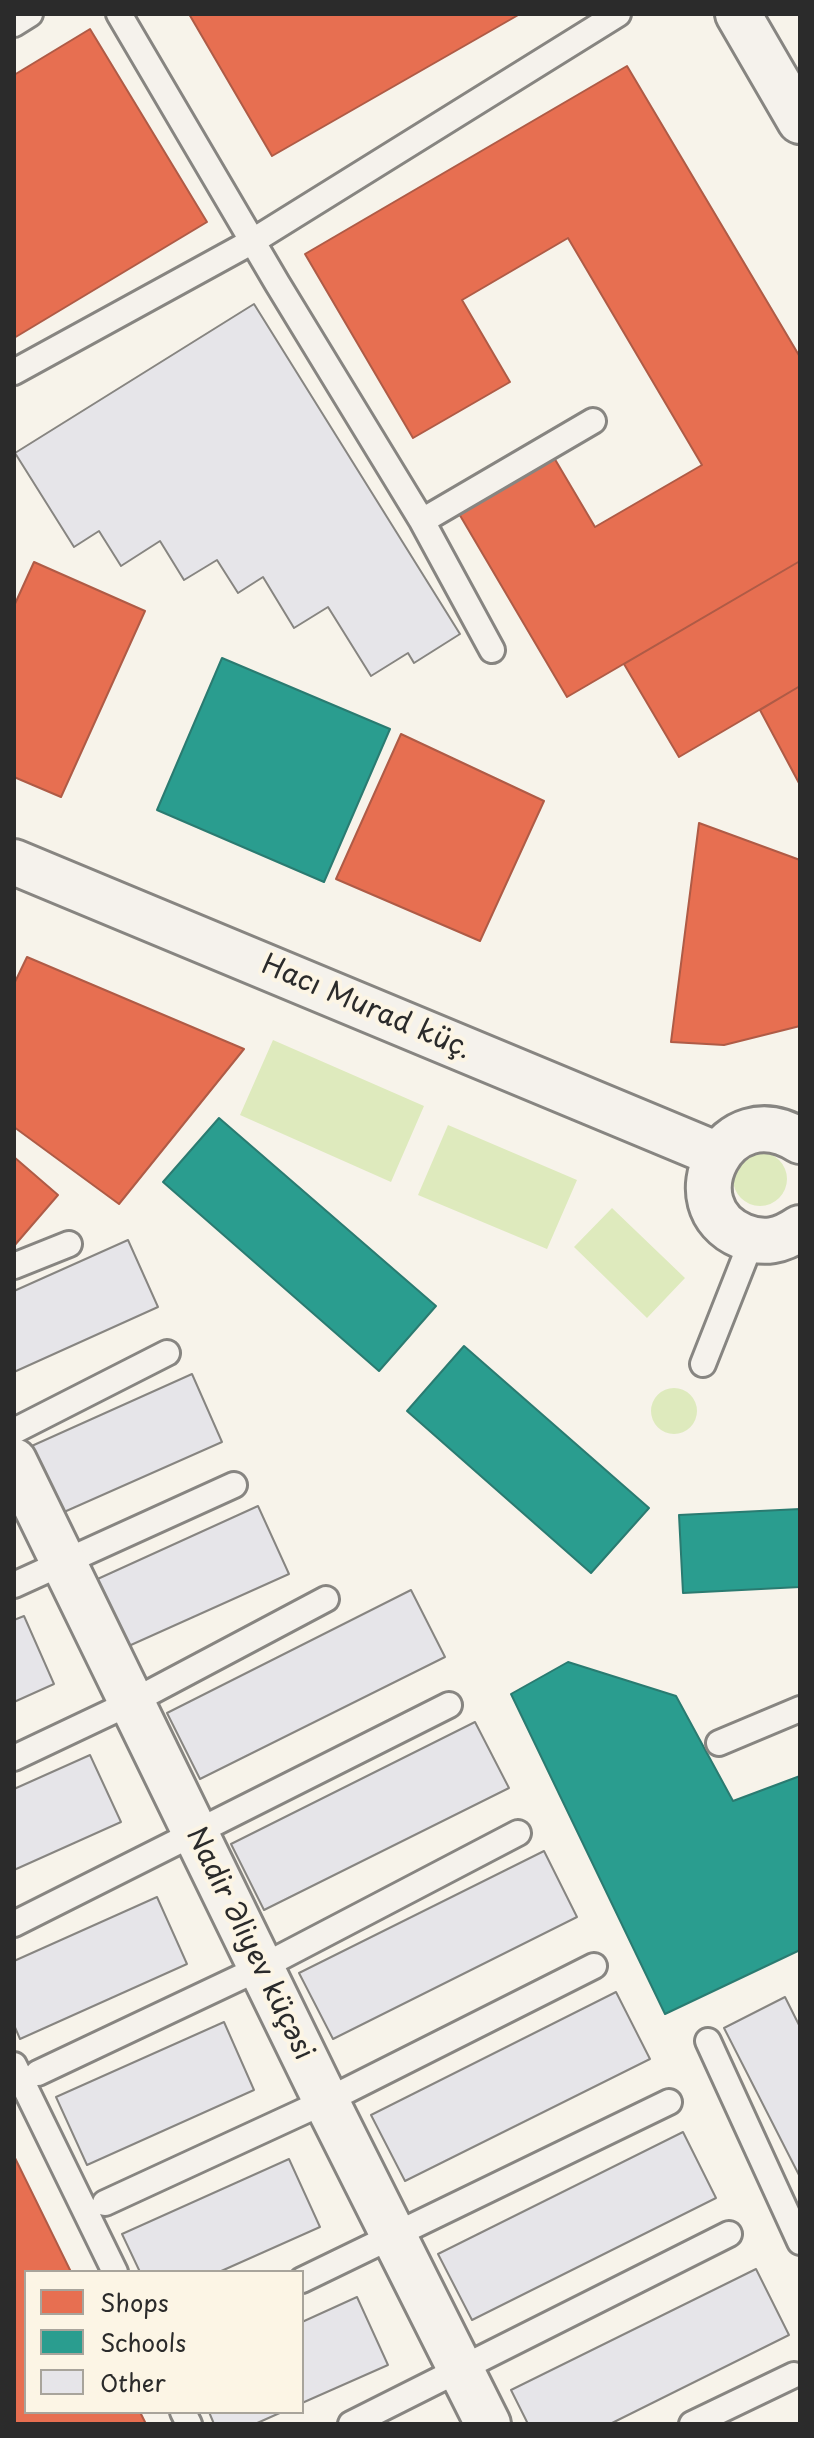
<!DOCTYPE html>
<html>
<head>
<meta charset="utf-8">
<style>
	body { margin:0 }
	#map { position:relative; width:814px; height:2438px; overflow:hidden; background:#f7f3ea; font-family:"Playpen Sans",sans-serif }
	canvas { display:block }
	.frame { position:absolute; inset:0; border:16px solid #2b2b2b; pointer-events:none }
	.legend { position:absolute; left:24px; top:2270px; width:280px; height:144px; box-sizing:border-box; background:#fcf5e5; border:2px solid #a8a49b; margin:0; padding:10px 14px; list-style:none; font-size:24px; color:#2b2b2b }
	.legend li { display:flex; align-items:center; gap:16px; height:40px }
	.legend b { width:40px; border:2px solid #a8a49b }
</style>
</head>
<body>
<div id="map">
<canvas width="814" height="2438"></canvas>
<div class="frame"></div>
<ul class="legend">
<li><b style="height:22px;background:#e76f51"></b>Shops</li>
<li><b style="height:22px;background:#2a9d8f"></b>Schools</li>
<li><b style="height:22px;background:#e6e5e9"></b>Other</li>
</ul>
</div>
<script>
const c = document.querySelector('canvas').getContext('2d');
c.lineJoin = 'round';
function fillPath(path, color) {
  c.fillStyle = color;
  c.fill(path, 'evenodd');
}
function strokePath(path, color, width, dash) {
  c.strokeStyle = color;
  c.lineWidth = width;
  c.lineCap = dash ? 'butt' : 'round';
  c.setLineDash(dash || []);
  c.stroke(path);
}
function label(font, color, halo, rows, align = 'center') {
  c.font = font + ' "Playpen Sans",sans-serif';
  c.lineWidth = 8;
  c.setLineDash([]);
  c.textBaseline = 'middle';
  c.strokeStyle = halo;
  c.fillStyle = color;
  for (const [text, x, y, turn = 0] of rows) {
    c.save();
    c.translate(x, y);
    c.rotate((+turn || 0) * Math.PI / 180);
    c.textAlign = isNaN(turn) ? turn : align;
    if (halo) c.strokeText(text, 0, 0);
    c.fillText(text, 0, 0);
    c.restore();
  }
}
fillPath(new Path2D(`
	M 273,1040 L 424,1106 L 391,1182 L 240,1115 Z
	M 448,1125 L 577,1180 L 547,1249 L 418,1195 Z
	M733 1179a27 27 0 1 1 54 0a27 27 0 1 1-54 0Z
	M 612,1208 L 685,1278 L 647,1318 L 574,1247 Z
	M651 1411a23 23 0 1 1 46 0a23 23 0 1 1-46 0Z`), '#deeabd');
const shops = new Path2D(`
	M 189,14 L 520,14 L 272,156 Z
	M 90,29 L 207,222 L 14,338 L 14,75 Z
	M 627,66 L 800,357 L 800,561 L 567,697 L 458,512 L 553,456 L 595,527 L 702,465 L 568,238 L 462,300 L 510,382 L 413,438 L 305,254 Z
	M 800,561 L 800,686 L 679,757 L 624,664 Z
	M 34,562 L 145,611 L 61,797 L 14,777 L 14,606 Z
	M 800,686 L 800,785 L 760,710 Z
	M 401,734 L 544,801 L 480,941 L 336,879 Z
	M 699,823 L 800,860 L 800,1026 L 724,1045 L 671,1042 Z
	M 27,957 L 244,1049 L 119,1204 L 14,1127 L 14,984 Z
	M 14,1157 L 58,1195 L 14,1246 Z
	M 14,2156 L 71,2272 L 26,2272 L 26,2412 L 140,2412 L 146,2424 L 14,2424 Z`);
fillPath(shops, '#e76f51');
strokePath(shops, '#af5b46', 2);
const schools = new Path2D(`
	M 222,658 L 390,729 L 324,882 L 157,810 Z
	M 219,1118 L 436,1306 L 379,1371 L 163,1182 Z
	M 464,1346 L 649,1508 L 591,1573 L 407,1411 Z
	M 800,1509 L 800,1587 L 683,1593 L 679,1515 Z
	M 568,1662 L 676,1696 L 733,1801 L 800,1776 L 800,1950 L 665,2014 L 511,1694 Z`);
fillPath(schools, '#2a9d8f');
strokePath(schools, '#2a7b71', 2);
const building = new Path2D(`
	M 254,304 L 460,634 L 414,663 L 408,653 L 371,676 L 328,607 L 294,628 L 263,577 L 238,593 L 217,560 L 184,580 L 160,541 L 121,566 L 99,531 L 74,547 L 15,453 Z
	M 128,1240 L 158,1307 L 14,1372 L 14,1291 Z
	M 192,1374 L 222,1442 L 55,1516 L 25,1449 Z
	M 258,1506 L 289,1574 L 122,1649 L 91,1582 Z
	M 411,1590 L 445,1657 L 200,1779 L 167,1713 Z
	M 24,1616 L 54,1684 L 14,1702 L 14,1620 Z
	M 475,1722 L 509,1788 L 264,1910 L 231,1844 Z
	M 90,1755 L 121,1822 L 14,1870 L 14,1789 Z
	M 544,1851 L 577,1917 L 333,2039 L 299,1973 Z
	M 157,1897 L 187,1964 L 20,2039 L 14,2025 L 14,1961 Z
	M 616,1992 L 650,2059 L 405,2181 L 371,2115 Z
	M 785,1997 L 800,2027 L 800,2177 L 724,2028 Z
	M 224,2022 L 254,2090 L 87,2165 L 56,2097 Z
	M 683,2132 L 716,2198 L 472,2320 L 438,2254 Z
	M 289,2159 L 320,2227 L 219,2272 L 140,2272 L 122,2234 Z
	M 756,2269 L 789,2335 L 610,2424 L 528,2424 L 511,2390 Z
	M 357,2297 L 388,2365 L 302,2403 L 302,2322 Z
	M 209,2412 L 282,2412 L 255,2424 L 214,2424 Z`);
fillPath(building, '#e6e5e9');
strokePath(building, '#878581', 2);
const service = new Path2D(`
	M 119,14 L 277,283 L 422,521 L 492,650
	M 14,24 L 30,14
	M 14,372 L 253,241 L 618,14
	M 422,521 L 593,421
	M 14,1266 L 69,1244
	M 703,1364 L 752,1240
	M 14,1431 L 167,1353
	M 14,1585 L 234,1485
	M 719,1743 L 800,1709
	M 14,1758 L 130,1703 L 326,1599
	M 14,1924 L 449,1705
	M 708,2041 L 800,2242
	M 14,2065 L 115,2272
	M 38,2073 L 262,1967 L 518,1833
	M 105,2203 L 326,2101 L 594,1966
	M 302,2280 L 669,2102
	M 183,2412 L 189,2424
	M 351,2424 L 729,2234
	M 692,2424 L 794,2375`);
const minor = new Path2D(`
	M 14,1461 L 326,2101 L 488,2424`);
const tertiary = new Path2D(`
	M 14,862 L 718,1155
	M 800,1141 C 725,1093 671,1206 742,1236 C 764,1245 781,1241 800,1228`);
const secondary = new Path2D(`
	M 738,14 L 800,121`);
strokePath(service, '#878581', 30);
strokePath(minor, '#878581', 50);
strokePath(tertiary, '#878581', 50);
strokePath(secondary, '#878581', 50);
strokePath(service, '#f5f2ec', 24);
strokePath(minor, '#f5f2ec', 44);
strokePath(tertiary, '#f5f2ec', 44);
strokePath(secondary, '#f5f2ec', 44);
label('28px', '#2b2b2b', '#fcf5e5', [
	["Hacı Murad küç.",366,1008,23],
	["Nadir Əliyev küçəsi",249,1944,64]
]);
</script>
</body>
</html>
